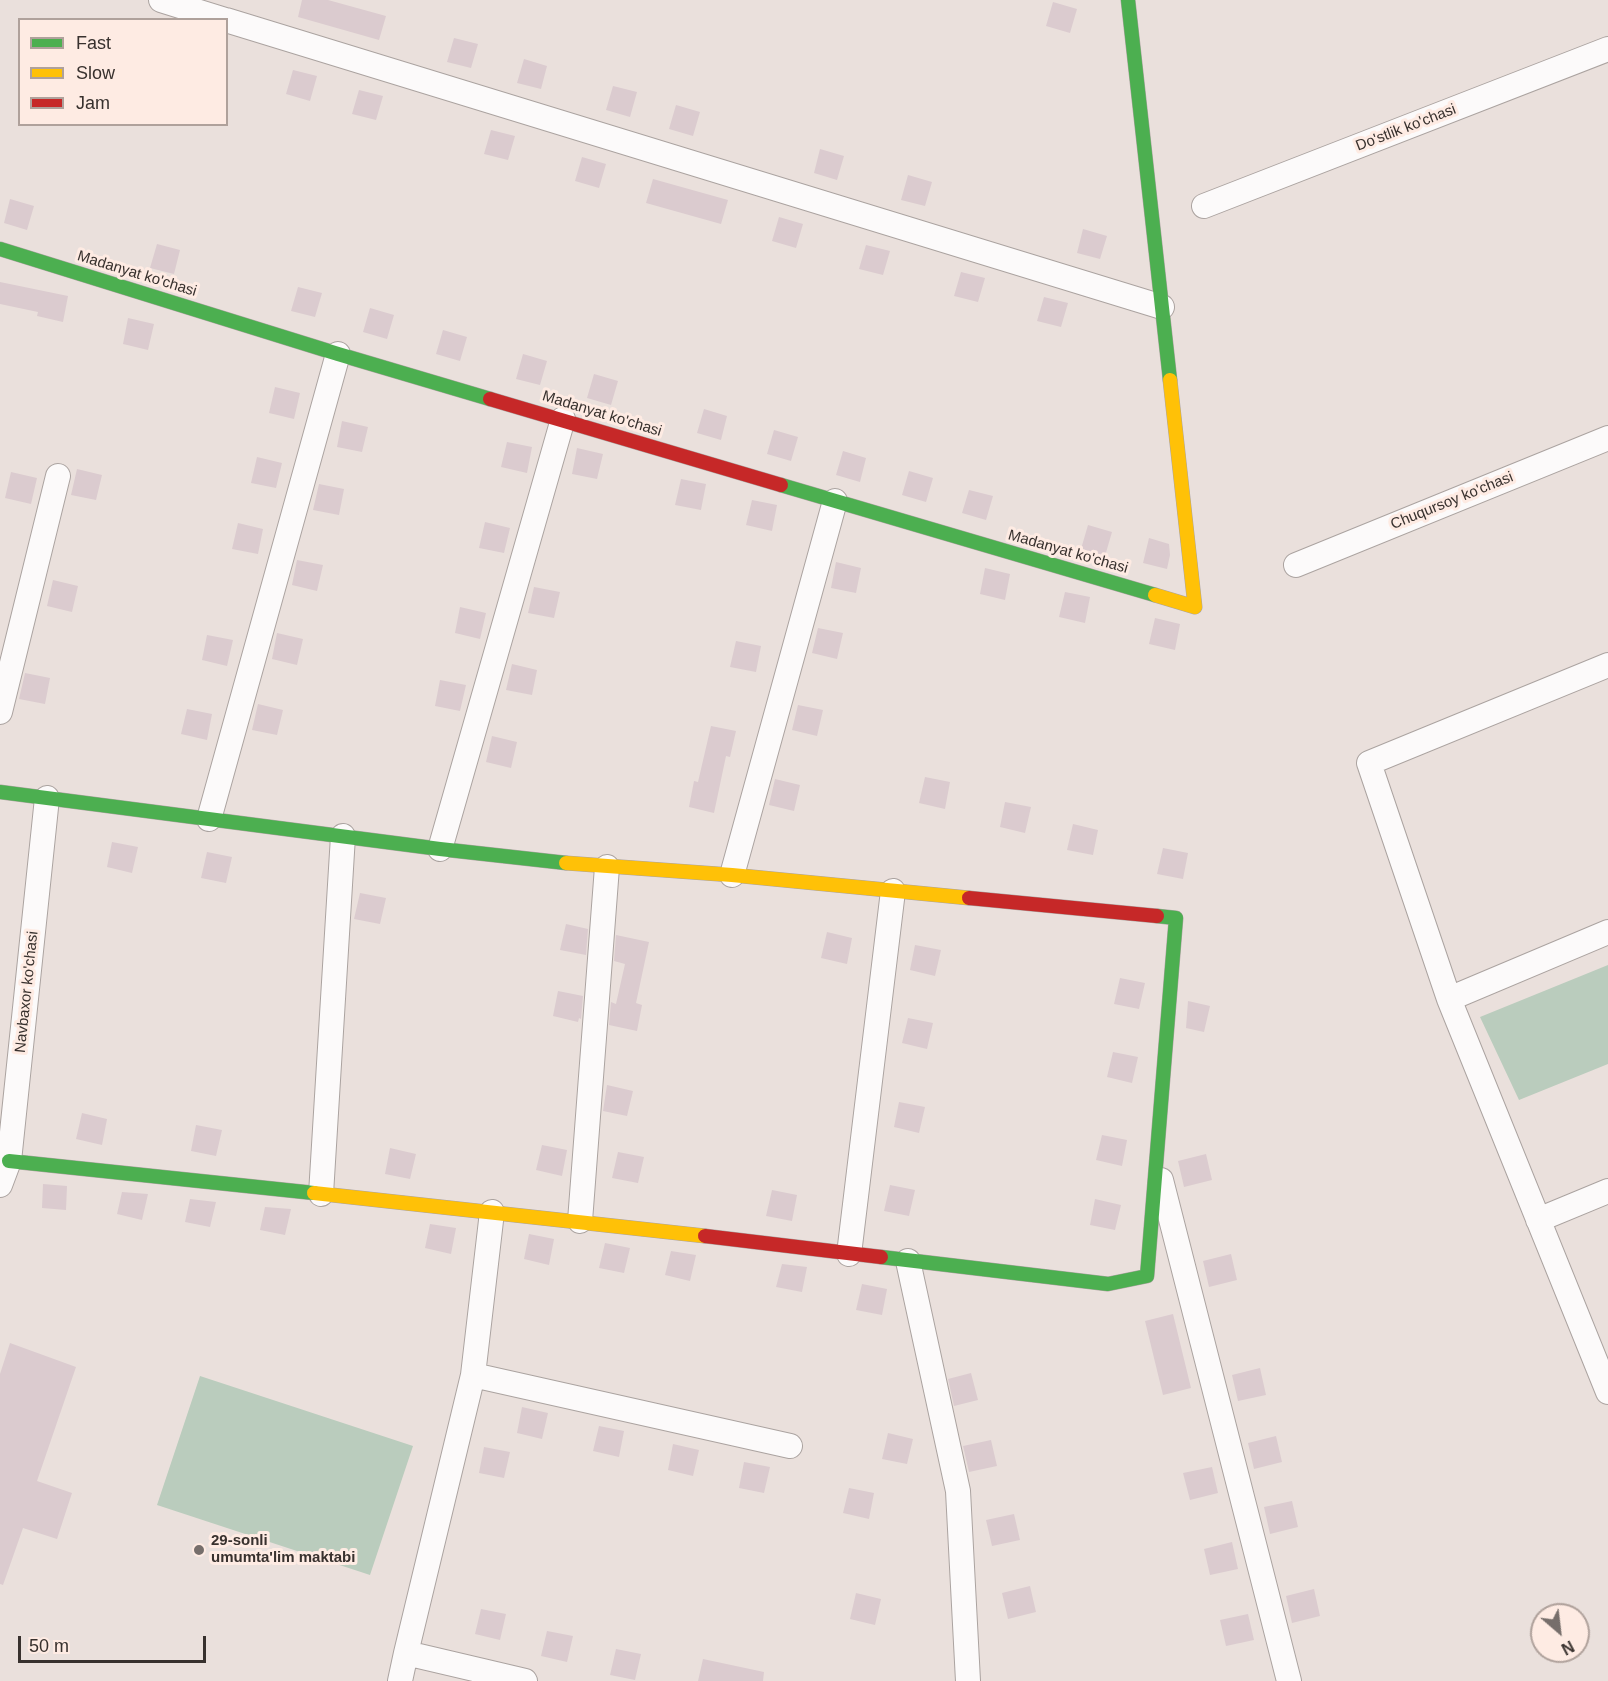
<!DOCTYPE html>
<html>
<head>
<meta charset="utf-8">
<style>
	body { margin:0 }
	#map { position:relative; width:1608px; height:1681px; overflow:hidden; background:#eae0dc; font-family:Arial,sans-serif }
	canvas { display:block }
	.legend { position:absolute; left:18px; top:18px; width:210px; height:108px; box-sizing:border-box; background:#feebe3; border:2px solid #afa19b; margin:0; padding:8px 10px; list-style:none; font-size:18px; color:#38312e }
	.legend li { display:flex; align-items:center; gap:12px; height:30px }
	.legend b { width:30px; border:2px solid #afa19b }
	.north { position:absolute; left:1530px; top:1603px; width:60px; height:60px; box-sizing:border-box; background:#feebe3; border:2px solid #afa19b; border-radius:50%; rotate:152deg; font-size:16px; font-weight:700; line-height:24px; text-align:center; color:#38312e }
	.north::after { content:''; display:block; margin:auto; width:21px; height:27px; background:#766e6b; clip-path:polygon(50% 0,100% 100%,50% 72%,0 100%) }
	.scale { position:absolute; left:18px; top:1636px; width:188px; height:27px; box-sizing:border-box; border:3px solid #38312e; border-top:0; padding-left:8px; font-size:18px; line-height:21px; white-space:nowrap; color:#38312e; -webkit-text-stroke:4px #feebe3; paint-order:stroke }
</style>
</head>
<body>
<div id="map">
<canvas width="1608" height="1681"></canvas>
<ul class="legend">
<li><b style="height:8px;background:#4caf50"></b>Fast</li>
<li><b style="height:8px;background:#ffc107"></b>Slow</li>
<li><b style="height:8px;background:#c62828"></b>Jam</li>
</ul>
<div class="north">N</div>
<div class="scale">50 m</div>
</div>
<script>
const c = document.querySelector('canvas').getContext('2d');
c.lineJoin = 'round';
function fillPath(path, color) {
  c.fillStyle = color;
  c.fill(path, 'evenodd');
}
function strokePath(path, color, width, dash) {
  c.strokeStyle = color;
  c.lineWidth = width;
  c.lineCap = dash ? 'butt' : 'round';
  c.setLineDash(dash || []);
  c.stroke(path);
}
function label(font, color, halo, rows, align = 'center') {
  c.font = font + ' Arial,sans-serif';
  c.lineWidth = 6;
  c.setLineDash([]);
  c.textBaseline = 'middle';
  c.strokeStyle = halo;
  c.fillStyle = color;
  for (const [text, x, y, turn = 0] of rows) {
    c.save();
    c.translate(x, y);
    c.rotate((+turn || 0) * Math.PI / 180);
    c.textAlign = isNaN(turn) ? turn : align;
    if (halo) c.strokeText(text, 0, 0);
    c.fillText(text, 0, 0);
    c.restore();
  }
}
fillPath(new Path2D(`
	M 1608,965 L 1608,1064 L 1519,1100 L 1480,1017 Z
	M 200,1376 L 413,1446 L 370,1575 L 157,1505 Z`), '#baccbd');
fillPath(new Path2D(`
	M 302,0 L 328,0 L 386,16 L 379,40 L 298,17 Z
	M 1053,2 L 1077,9 L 1070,33 L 1046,26 Z
	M 454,38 L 478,44 L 471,68 L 447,62 Z
	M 524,59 L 547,66 L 541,89 L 517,83 Z
	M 293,70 L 317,76 L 310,101 L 286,94 Z
	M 613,86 L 637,92 L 630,117 L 606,110 Z
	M 359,90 L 383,96 L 376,120 L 352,114 Z
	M 676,105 L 700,112 L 693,136 L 669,129 Z
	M 491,130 L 515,136 L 508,160 L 484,154 Z
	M 820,149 L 844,156 L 837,180 L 814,173 Z
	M 582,157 L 606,164 L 599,188 L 575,181 Z
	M 908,175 L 932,182 L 925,206 L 901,200 Z
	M 653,179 L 728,200 L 721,224 L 646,203 Z
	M 10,199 L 34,206 L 27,230 L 4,223 Z
	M 779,217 L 803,224 L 796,248 L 772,241 Z
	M 1083,229 L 1107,236 L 1100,259 L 1077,253 Z
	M 157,244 L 180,250 L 174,274 L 150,268 Z
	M 866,245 L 890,251 L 883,275 L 859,269 Z
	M 961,272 L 985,278 L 978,302 L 954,296 Z
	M 0,282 L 68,296 L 63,322 L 37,316 L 38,312 L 0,304 Z
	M 298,287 L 322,293 L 315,317 L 291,311 Z
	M 1044,297 L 1068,303 L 1061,327 L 1037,321 Z
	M 370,308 L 394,315 L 387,339 L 363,332 Z
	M 128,318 L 154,324 L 148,350 L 123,344 Z
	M 443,330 L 467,337 L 460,361 L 436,354 Z
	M 523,354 L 547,361 L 540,385 L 516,379 Z
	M 594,374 L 618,381 L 611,405 L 587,398 Z
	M 275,387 L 300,393 L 294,419 L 269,413 Z
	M 704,409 L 727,416 L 721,440 L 697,433 Z
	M 342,421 L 368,427 L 362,452 L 337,447 Z
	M 774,430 L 798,437 L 791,461 L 767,454 Z
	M 507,442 L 532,447 L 527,473 L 501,467 Z
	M 577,448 L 603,454 L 597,479 L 572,474 Z
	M 843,451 L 866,458 L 860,482 L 836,475 Z
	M 257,457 L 282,463 L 276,488 L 251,483 Z
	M 77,469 L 102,475 L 96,500 L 71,495 Z
	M 909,471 L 933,478 L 926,502 L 902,495 Z
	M 11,472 L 37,478 L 31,504 L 5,498 Z
	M 681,479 L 706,484 L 701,510 L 675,505 Z
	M 319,484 L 344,489 L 339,515 L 313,510 Z
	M 969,490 L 993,496 L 986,520 L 962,513 Z
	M 752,500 L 777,505 L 772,531 L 746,525 Z
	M 485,522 L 510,528 L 504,553 L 479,548 Z
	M 238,523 L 263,529 L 258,554 L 232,549 Z
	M 1088,525 L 1112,532 L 1105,556 L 1081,549 Z
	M 1149,538 L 1169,544 L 1170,555 L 1167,569 L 1143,563 Z
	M 297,560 L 323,565 L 317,591 L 292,585 Z
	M 836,562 L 861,568 L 856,593 L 831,588 Z
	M 985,568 L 1010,574 L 1005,600 L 980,594 Z
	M 53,580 L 78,586 L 72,612 L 47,606 Z
	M 534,587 L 560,592 L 554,618 L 528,613 Z
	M 1065,592 L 1090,597 L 1085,623 L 1059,617 Z
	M 460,607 L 486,613 L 480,639 L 455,633 Z
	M 1155,618 L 1180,624 L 1175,650 L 1149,644 Z
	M 818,628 L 843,633 L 837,659 L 812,653 Z
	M 277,633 L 303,639 L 297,665 L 272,659 Z
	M 207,635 L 233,640 L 227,666 L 202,660 Z
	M 736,641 L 761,646 L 756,672 L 730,667 Z
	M 512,664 L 537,670 L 532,695 L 506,690 Z
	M 25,673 L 50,678 L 45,704 L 19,699 Z
	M 440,680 L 466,685 L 460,711 L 435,706 Z
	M 258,704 L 283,710 L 277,735 L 252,730 Z
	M 798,705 L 823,710 L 817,736 L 792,730 Z
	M 187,709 L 212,714 L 207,740 L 181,734 Z
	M 711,726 L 736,731 L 730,757 L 726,756 L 714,813 L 689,807 L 694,781 L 698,782 Z
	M 492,736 L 517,742 L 511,768 L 486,762 Z
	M 925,777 L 950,782 L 945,809 L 919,803 Z
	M 775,779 L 800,785 L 794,811 L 769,805 Z
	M 1005,802 L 1031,807 L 1025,833 L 1000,827 Z
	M 1073,824 L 1098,830 L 1093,855 L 1067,850 Z
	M 112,842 L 138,847 L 132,873 L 107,867 Z
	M 1163,848 L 1188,853 L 1183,879 L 1157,874 Z
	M 207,852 L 232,857 L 226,883 L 201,878 Z
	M 360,893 L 386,898 L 380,924 L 354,919 Z
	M 566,924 L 588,929 L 586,955 L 560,950 Z
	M 827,932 L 852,938 L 847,964 L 821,958 Z
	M 616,935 L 649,942 L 636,1003 L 642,1005 L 637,1031 L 609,1025 L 611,1002 L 616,1004 L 625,964 L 614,961 Z
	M 915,945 L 941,950 L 935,976 L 910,970 Z
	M 1120,978 L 1145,983 L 1139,1009 L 1114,1004 Z
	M 558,991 L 583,996 L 581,1019 L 579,1018 L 578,1022 L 553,1016 Z
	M 1188,1001 L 1210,1006 L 1204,1032 L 1186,1028 Z
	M 908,1018 L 933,1023 L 927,1049 L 902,1043 Z
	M 1113,1052 L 1138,1057 L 1132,1083 L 1107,1077 Z
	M 607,1085 L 633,1091 L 627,1116 L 603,1111 Z
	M 899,1102 L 925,1107 L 919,1133 L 894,1127 Z
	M 82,1113 L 107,1119 L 102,1145 L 76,1139 Z
	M 196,1125 L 222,1130 L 216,1156 L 191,1151 Z
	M 1102,1135 L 1127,1140 L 1122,1166 L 1096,1160 Z
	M 542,1145 L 567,1150 L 562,1176 L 536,1170 Z
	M 390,1148 L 416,1154 L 410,1179 L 385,1174 Z
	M 618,1152 L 644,1157 L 638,1183 L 612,1178 Z
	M 1206,1154 L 1212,1180 L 1184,1187 L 1178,1161 Z
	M 43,1184 L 67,1186 L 66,1210 L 42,1208 Z
	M 890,1185 L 915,1190 L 909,1216 L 884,1211 Z
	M 772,1190 L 797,1195 L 792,1221 L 766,1216 Z
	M 122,1192 L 148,1194 L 142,1220 L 117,1214 Z
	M 190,1199 L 216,1202 L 210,1227 L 185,1222 Z
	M 1095,1199 L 1121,1205 L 1115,1230 L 1090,1225 Z
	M 265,1207 L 291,1209 L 285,1235 L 260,1230 Z
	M 430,1224 L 456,1228 L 451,1254 L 425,1248 Z
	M 529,1234 L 554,1239 L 549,1265 L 524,1259 Z
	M 605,1243 L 630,1248 L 624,1273 L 599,1268 Z
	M 671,1251 L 696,1255 L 690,1281 L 665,1275 Z
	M 1231,1254 L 1237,1280 L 1209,1287 L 1203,1261 Z
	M 782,1264 L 807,1267 L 802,1292 L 776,1287 Z
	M 862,1284 L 887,1289 L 882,1315 L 856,1310 Z
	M 1173,1314 L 1191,1388 L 1163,1395 L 1145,1321 Z
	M 10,1343 L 76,1367 L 37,1481 L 72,1493 L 57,1539 L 23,1528 L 3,1585 L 0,1584 L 0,1374 Z
	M 1260,1368 L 1266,1395 L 1238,1401 L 1232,1375 Z
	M 971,1373 L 978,1400 L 954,1406 L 948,1379 Z
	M 522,1407 L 548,1413 L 542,1439 L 517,1433 Z
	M 599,1426 L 624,1431 L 619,1457 L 593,1451 Z
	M 888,1433 L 913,1439 L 907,1464 L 882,1459 Z
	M 1276,1436 L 1282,1462 L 1254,1469 L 1248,1443 Z
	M 991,1440 L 997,1466 L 969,1472 L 963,1446 Z
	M 673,1444 L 699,1450 L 693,1476 L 668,1470 Z
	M 484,1447 L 510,1452 L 504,1478 L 479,1473 Z
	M 744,1462 L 770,1467 L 764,1493 L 739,1488 Z
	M 1212,1467 L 1218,1493 L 1190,1500 L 1183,1473 Z
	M 849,1488 L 874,1493 L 869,1519 L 843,1513 Z
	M 1292,1501 L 1298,1527 L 1270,1534 L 1264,1507 Z
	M 1014,1514 L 1020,1540 L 992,1546 L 986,1520 Z
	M 1232,1542 L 1238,1569 L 1210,1575 L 1204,1549 Z
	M 1030,1586 L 1036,1612 L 1008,1619 L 1002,1593 Z
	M 1314,1589 L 1320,1616 L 1292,1623 L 1286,1596 Z
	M 856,1593 L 881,1599 L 875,1625 L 850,1619 Z
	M 481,1609 L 506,1614 L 500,1640 L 475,1634 Z
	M 1248,1614 L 1254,1640 L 1226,1646 L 1220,1620 Z
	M 547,1631 L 573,1636 L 567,1662 L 541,1656 Z
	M 616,1649 L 641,1654 L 635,1680 L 610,1675 Z
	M 703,1659 L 764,1672 L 763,1681 L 698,1681 Z`), '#dbcbcf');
const street = new Path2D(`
	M 161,0 L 225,20
	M 226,20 L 1162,307
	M 1204,206 L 1608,49
	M 1296,565 L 1608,438
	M 1608,665 L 1369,763 L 1449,999 L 1608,1392
	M 0,712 L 58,476
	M 209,819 L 338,354
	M 440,849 L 563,419
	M 732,875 L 835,501
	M 1449,999 L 1608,932
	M 1161,1180 L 1289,1681
	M 0,1185 L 9,1161 L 47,798
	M 321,1194 L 343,836
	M 1538,1220 L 1608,1191
	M 580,1221 L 607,867
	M 849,1254 L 893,891
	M 908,1261 L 958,1491 L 968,1681
	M 473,1375 L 492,1212
	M 400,1681 L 406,1653
	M 525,1681 L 406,1653 L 473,1375 L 790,1446`);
const fast = new Path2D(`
	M 1128,0 L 1170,380
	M 0,249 L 338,354 L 490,399
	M 781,485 L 1155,595
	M 0,792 L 440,849 L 566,863
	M 9,1161 L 314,1193
	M 881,1257 L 1108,1284 L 1147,1276 L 1176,918 L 1157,916`);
const slow = new Path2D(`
	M 1155,595 L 1195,607 L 1170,380
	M 566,863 L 732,875 L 969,898
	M 314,1193 L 705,1236`);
const jam = new Path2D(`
	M 490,399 L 781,485
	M 969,898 L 1157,916
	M 705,1236 L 881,1257`);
strokePath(street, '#aba3a0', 26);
strokePath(fast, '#aba3a0', 15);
strokePath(slow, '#aba3a0', 15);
strokePath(jam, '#aba3a0', 15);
strokePath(street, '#fcfafa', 24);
strokePath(fast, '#4caf50', 14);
strokePath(slow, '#ffc107', 14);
strokePath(jam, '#c62828', 14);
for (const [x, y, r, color] of [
	[199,1550,6,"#766e6b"]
]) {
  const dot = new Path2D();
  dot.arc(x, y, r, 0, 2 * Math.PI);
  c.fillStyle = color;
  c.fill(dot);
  strokePath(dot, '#feebe3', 2);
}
label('15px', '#38312e', '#feebe3', [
	["Do'stlik ko'chasi",1406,128,-21],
	["Madanyat ko'chasi",137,274,17],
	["Madanyat ko'chasi",602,414,17],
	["Chuqursoy ko'chasi",1452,501,-22],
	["Madanyat ko'chasi",1068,552,16],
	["Navbaxor ko'chasi",27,992,-84]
]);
label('bold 15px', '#38312e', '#feebe3', [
	["29-sonli",211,1541],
	["umumta'lim maktabi",211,1558]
], 'left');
</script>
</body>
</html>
